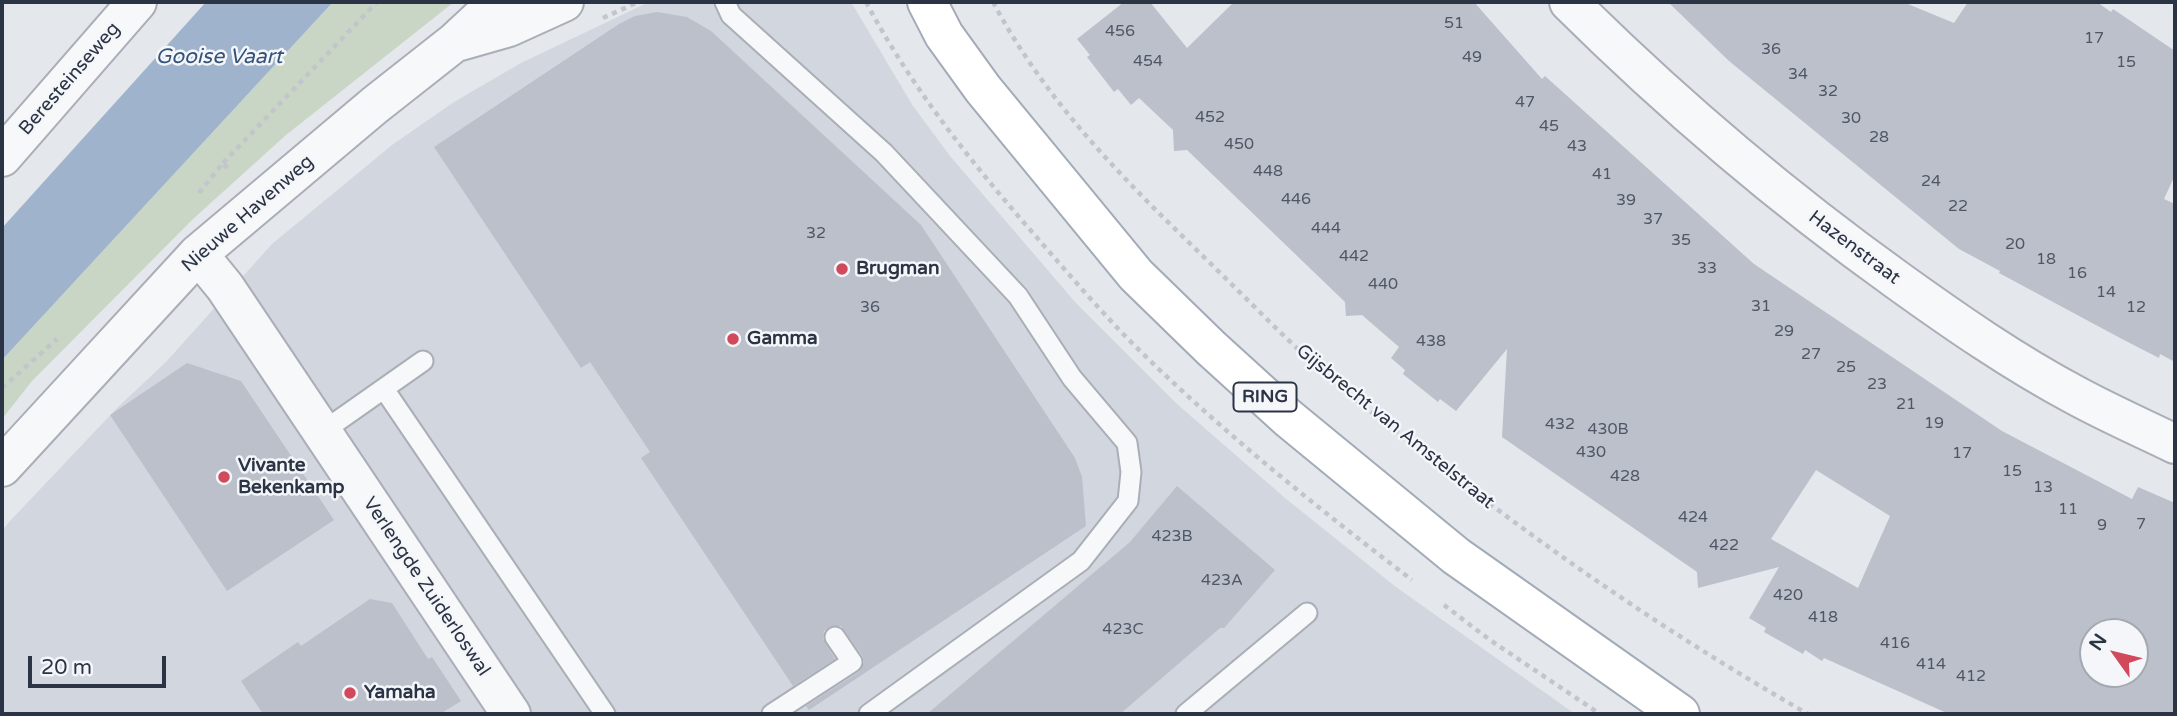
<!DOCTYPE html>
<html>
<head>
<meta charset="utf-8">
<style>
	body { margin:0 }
	#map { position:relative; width:2177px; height:716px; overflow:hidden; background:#e4e7ec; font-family:"Varela Round",sans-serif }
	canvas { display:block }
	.frame { position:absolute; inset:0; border:4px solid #2b3445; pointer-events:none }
	.north { position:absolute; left:2079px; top:618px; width:70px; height:70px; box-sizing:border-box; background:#f4f6f9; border:2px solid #a4a8b1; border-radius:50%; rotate:304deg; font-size:19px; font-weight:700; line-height:28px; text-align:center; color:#2b3445 }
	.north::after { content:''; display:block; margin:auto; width:24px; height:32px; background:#d1495b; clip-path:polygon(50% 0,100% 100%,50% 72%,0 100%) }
	.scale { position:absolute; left:28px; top:656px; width:138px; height:32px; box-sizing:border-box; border:4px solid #2b3445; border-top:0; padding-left:9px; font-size:21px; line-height:24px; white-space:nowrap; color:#2b3445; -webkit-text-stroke:5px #f4f6f9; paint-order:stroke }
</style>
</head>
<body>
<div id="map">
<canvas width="2177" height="716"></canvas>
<div class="frame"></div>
<div class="north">N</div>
<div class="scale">20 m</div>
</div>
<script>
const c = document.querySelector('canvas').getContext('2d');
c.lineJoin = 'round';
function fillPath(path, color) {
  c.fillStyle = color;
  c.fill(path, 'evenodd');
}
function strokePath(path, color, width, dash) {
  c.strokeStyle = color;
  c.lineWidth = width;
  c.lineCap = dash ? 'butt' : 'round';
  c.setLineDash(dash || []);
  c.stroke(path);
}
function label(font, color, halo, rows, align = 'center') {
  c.font = font + ' "Varela Round",sans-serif';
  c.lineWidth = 5;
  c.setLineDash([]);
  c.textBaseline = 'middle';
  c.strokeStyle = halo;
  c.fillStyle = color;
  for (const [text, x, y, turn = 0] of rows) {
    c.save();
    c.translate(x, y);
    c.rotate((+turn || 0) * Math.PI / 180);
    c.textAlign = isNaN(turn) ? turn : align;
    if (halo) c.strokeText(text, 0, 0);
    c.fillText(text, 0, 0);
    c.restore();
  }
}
fillPath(new Path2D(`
	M 649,2 L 851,2 L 913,106 L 950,156 L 1075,302 L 1177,404 L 1285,498 L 1396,587 L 1575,714 L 2,714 L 2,531 L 10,521 L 118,407 L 166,362 L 272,244 L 392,145 L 454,102 L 521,63 Z`), '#d2d6de');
fillPath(new Path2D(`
	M 333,2 L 454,2 L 286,135 L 193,219 L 32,381 L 2,419 L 2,360 Z`), '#c9d6c5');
fillPath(new Path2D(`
	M 206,2 L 333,2 L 2,360 L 2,228 Z`), '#9fb4cc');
fillPath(new Path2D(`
	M 1124,2 L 1150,2 L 1187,48 L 1234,2 L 1474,2 L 1542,79 L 1545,76 L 1754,264 L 2002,431 L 2132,499 L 2138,487 L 2175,503 L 2175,714 L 1949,714 L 1824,658 L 1822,661 L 1805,650 L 1803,654 L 1764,632 L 1766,628 L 1749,618 L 1779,567 L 1698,588 L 1697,572 L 1502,437 L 1507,349 L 1456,411 L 1440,399 L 1438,402 L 1403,374 L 1405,370 L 1391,358 L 1399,347 L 1362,315 L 1346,316 L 1345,302 L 1187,150 L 1174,151 L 1173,130 L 1139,98 L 1131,105 L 1118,89 L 1114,92 L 1087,57 L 1090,55 L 1077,39 ZM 1816,470 L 1890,516 L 1858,588 L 1771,539 ZM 2093,632 L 2135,632 L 2135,674 L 2093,674 Z
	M 1668,2 L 1903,2 L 1954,23 L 1968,2 L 2097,2 L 2111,12 L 2113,9 L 2175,51 L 2175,175 L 2164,199 L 2175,204 L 2175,362 L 2160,354 L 2159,358 L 2122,339 L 1999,273 L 2000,271 L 1959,249 L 1729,61 Z
	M 657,12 L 687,17 L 711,31 L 921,225 L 1075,458 L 1082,477 L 1086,526 L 809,710 L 806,706 L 859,672 L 864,662 L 862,655 L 841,626 L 829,627 L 824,631 L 823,639 L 835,659 L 793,686 L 641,458 L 650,452 L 590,362 L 581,368 L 434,147 L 619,24 L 635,16 Z
	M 187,363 L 241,381 L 334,520 L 227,591 L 110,415 Z
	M 1177,486 L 1275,570 L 1224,628 L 1220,628 L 1120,714 L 927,714 L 1130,542 Z
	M 370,599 L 392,603 L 428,659 L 432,657 L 461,701 L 440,714 L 263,714 L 241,681 L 298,642 L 301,646 Z`), '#bbc0ca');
const service = new Path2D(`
	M 725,2 L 731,15 L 884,153 L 1018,296 L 1072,378 L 1127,443 L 1131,472 L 1128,501 L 1081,561 L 869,714
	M 384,389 L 605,714
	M 322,432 L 423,361
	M 772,714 L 852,662 L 835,637
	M 1186,714 L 1307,613`);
const minor = new Path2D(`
	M 1569,2 C 1671,103 1780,196 1897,280 C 1954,321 2013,362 2075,395 C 2108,413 2142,428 2175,444
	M 460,41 L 509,27 L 564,2
	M 2,157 L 137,2
	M 198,254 L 225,287 L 511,714
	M 2,467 L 198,254 L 375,105 L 455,42 L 498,2`);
const primary = new Path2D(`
	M 927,2 L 944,35 L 983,89 L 1136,275 L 1211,348 L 1288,418 L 1456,556 L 1680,714`);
strokePath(service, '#a9aeb7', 23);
strokePath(minor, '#a9aeb7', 42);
strokePath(primary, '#a3abb8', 42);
strokePath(new Path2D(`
	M 866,2 C 909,83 966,156 1026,225 C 1060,264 1093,303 1129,340 C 1216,427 1314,505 1412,580
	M 993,2 C 1047,104 1127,183 1209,262 C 1246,298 1282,335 1320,370 C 1352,399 1388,424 1423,452 C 1545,549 1672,636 1808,714
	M 603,18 L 638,2
	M 223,163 L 377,2
	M 199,193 L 223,163 L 229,170
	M 2,388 L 57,339
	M 1444,605 L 1490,640 L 1597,712`), '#c2c5cb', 4.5, [5, 5]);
strokePath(service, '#f7f8fa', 19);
strokePath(minor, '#f7f8fa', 38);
strokePath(primary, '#fff', 38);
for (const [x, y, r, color] of [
	[842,269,7,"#d1495b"],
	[733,339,7,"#d1495b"],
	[224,477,7,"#d1495b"],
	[350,693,7,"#d1495b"]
]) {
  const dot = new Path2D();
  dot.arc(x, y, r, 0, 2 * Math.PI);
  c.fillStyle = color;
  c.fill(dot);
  strokePath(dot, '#f4f6f9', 2.5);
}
label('16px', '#4f5766', null, [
	["51",1454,24],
	["456",1120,32],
	["17",2094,39],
	["36",1771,50],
	["49",1472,58],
	["454",1148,62],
	["15",2126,63],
	["34",1798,75],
	["32",1828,92],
	["47",1525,103],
	["452",1210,118],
	["30",1851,119],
	["45",1549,127],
	["28",1879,138],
	["450",1239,145],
	["43",1577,147],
	["448",1268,172],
	["41",1602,175],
	["24",1931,182],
	["446",1296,200],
	["39",1626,201],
	["22",1958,207],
	["37",1653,220],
	["444",1326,229],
	["32",816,234],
	["35",1681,241],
	["20",2015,245],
	["442",1354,257],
	["18",2046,260],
	["33",1707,269],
	["16",2077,274],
	["440",1383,285],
	["14",2106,293],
	["31",1761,307],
	["36",870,308],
	["12",2136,308],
	["29",1784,332],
	["438",1431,342],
	["27",1811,355],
	["25",1846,368],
	["23",1877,385],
	["21",1906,405],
	["19",1934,424],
	["432",1560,425],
	["430B",1608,430],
	["430",1591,453],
	["17",1962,454],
	["15",2012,472],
	["428",1625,477],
	["13",2043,488],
	["11",2068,510],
	["424",1693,518],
	["7",2141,525],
	["9",2102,526],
	["423B",1172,537],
	["422",1724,546],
	["423A",1222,581],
	["420",1788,596],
	["418",1823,618],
	["423C",1123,630],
	["416",1895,644],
	["414",1931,665],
	["412",1971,677]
]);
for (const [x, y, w] of [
	[1265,397,63]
]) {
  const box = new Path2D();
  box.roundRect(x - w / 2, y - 14.5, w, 29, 5);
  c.fillStyle = '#f4f6f9';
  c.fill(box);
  strokePath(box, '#2b3445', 2);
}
label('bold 18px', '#2b3445', null, [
	["RING",1265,397]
]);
label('19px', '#2b3445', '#f4f6f9', [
	["Beresteinseweg",70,79,-49],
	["Nieuwe Havenweg",248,214,-41],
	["Hazenstraat",1854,248,37],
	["Gijsbrecht van Amstelstraat",1395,427,39],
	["Verlengde Zuiderloswal",426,587,56]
]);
label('bold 19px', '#2b3445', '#f4f6f9', [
	["Brugman",856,269],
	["Gamma",747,339],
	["Vivante",238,466],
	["Bekenkamp",238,488],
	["Yamaha",364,693]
], 'left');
label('italic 21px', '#34527a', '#f4f6f9', [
	["Gooise Vaart",219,57]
]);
</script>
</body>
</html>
